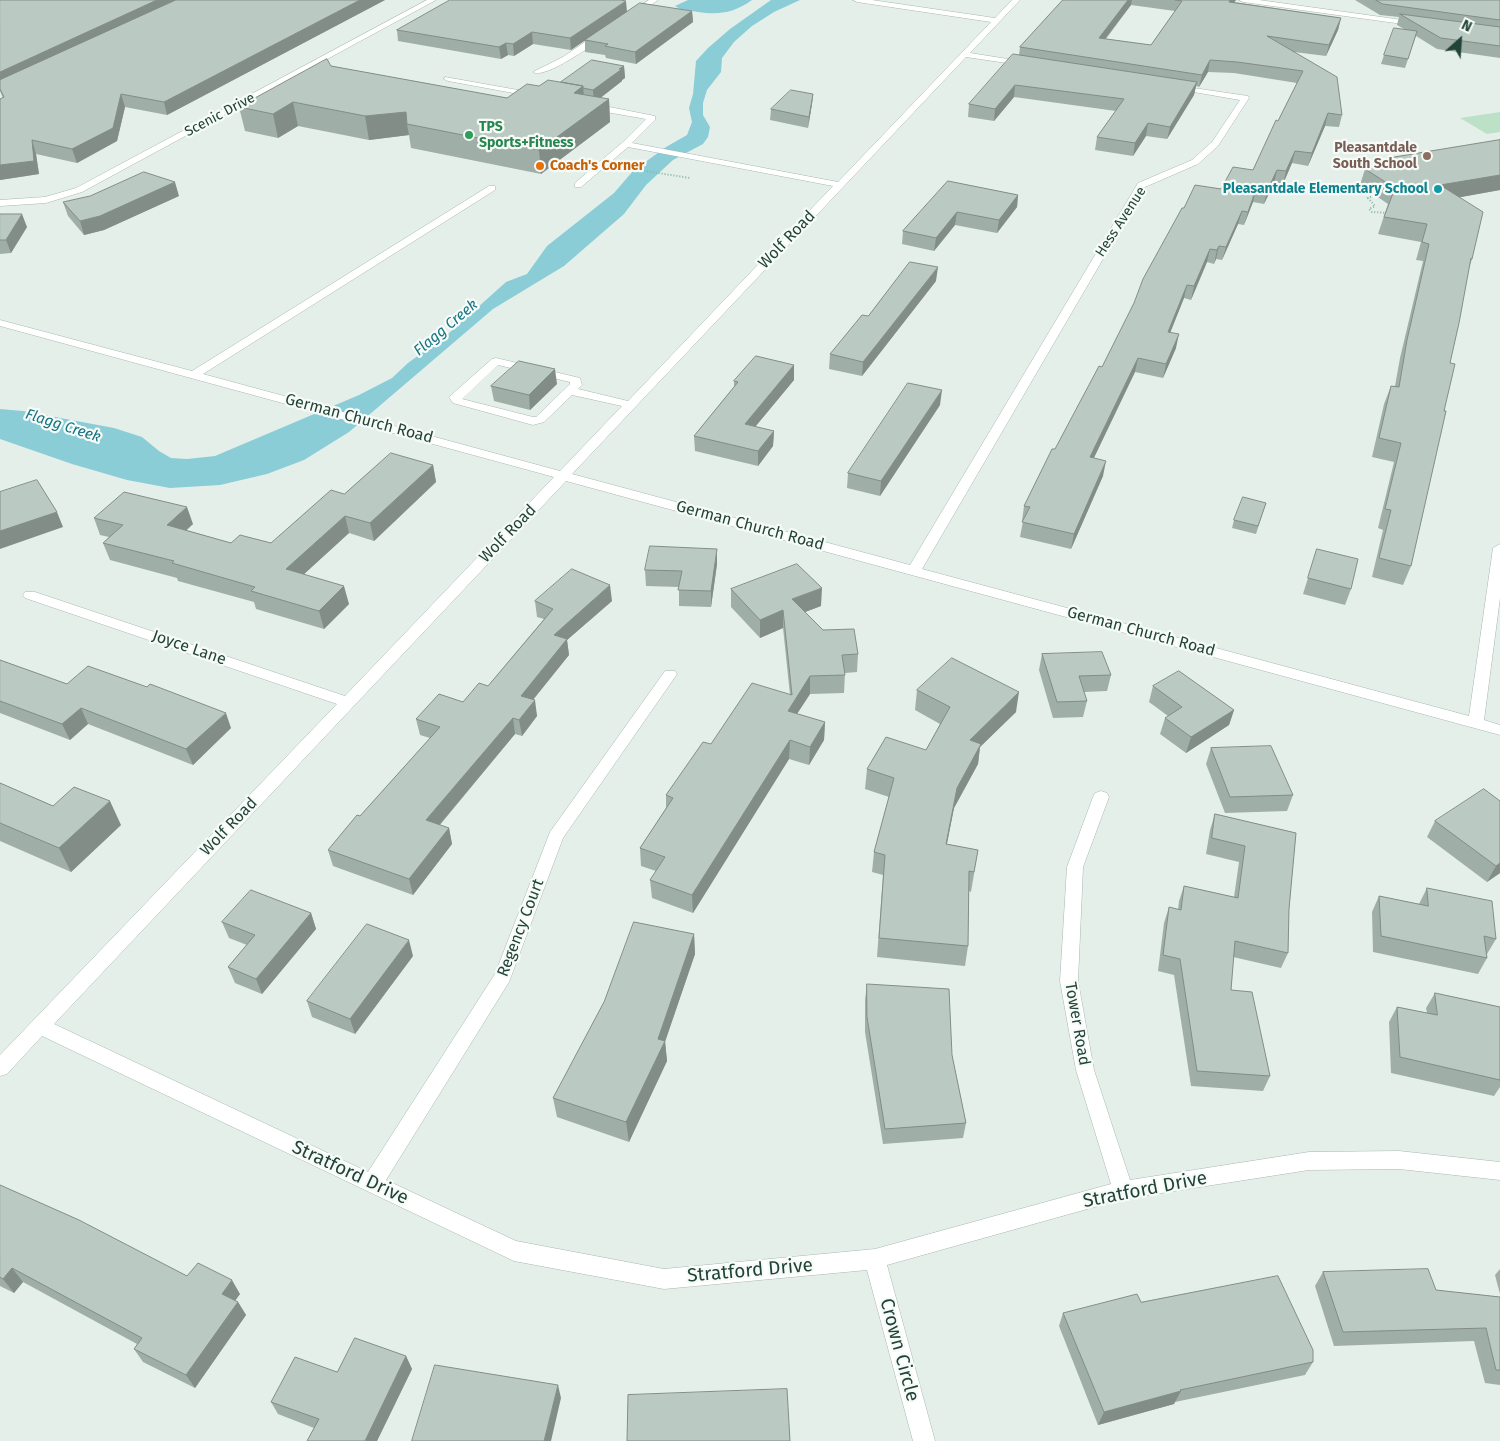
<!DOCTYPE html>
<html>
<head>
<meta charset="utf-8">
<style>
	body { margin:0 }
	#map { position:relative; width:1500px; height:1441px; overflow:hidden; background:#e5efea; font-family:"Fira Sans",sans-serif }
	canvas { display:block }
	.north { position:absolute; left:1435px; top:15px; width:50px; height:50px; -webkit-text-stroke:4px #f6fbf8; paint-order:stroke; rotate:26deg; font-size:14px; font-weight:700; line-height:20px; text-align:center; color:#224339 }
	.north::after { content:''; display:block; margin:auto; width:18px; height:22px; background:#224339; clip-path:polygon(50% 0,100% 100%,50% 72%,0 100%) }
</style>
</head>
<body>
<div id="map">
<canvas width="1500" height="1441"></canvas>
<div class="north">N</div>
</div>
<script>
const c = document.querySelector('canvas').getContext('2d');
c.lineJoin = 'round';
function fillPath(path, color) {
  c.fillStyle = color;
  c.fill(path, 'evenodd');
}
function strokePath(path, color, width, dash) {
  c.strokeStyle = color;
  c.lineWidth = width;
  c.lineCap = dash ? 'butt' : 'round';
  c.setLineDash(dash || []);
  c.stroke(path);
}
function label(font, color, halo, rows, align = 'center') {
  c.font = font + ' "Fira Sans",sans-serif';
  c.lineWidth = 4.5;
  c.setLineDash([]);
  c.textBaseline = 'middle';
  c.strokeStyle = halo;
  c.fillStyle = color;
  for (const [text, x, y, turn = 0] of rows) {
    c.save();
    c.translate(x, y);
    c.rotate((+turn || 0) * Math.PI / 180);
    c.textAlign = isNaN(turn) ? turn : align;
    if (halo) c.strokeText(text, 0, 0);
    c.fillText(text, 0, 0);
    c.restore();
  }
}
fillPath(new Path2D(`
	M 1500,112 L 1500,132 L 1487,134 L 1460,118 Z`), '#bde1c6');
fillPath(new Path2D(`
	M 688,0 L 752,0 C 727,18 709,14 680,9 L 675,6 Z
	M 771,0 L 800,0 L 774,12 L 752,26 L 734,42 L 722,58 L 721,72 L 707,90 L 703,103 L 703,115 L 710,127 L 708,137 L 703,144 L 673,160 L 646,185 L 624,214 L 564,266 L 493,309 L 349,432 L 304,460 L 267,474 L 220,485 L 170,488 L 127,480 L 72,464 L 0,439 L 0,409 L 23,411 L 114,428 L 142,437 L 159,451 L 171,458 L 187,459 L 215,456 L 359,395 L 392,378 L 408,363 L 448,334 L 506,282 L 527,274 L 547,246 L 614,193 L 633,171 L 666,147 L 687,135 L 692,122 L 689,108 L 693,94 L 696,61 L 708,48 L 730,29 Z`), '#8acdd7');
const minor = new Path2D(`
	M 427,0 L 436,0 L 82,192 L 46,203 L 0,206 L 0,200 L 45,197 L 76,188 Z
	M 649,0 L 658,0 L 633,18 L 627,18 L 627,14 Z
	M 853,0 L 872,0 L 995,18 L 1012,0 L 1020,0 L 970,53 L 1027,62 L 1031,64 L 1027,66 L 966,57 L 572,474 L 910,565 L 1138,183 L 1192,160 L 1212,142 L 1240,100 L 1176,89 L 1172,87 L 1173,85 L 1248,96 L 1249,98 L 1218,146 L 1198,164 L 1145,187 L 922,569 L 1469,716 L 1493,548 L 1500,544 L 1500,598 L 1484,720 L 1500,725 L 1500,735 L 566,481 L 54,1024 L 368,1172 L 495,974 L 550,832 L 665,671 L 675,671 L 677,674 L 675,677 L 563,838 L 509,982 L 386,1180 L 516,1241 L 664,1269 L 875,1249 L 1111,1184 L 1076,1070 L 1060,981 L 1067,867 L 1093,797 L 1095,793 L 1101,791 L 1107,793 L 1109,797 L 1083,867 L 1078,981 L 1094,1070 L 1130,1180 L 1309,1152 L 1399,1151 L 1500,1162 L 1500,1180 L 1399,1169 L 1309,1170 L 1123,1199 L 887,1265 L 935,1441 L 913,1441 L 867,1270 L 664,1289 L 514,1261 L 42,1036 L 7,1074 L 0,1076 L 0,1055 L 337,704 L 25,598 L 23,595 L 25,592 L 35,592 L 345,696 L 554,477 L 0,326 L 0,320 L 192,371 L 489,186 L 495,186 L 495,190 L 203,374 L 560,471 L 622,406 L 572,395 L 544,422 L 533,425 L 453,403 L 449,397 L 492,359 L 496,358 L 580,378 L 582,385 L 578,389 L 628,401 L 833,186 L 628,147 L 581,187 L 575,187 L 575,183 L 623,142 L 646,119 L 589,109 L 585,106 L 589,103 L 655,116 L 655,120 L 632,143 L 838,182 L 991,22 L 857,2 ZM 498,365 L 570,382 L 570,384 L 536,417 L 533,417 L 462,399 Z
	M 1239,0 L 1259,0 L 1417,22 L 1421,24 L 1417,26 L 1243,2 Z
	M 598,33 L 605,35 C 595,44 544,80 533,72 L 563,57 Z
	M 445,77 L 535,93 L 539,95 L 535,97 L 448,81 L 444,79 Z`);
strokePath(minor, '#a7b8b1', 1);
strokePath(new Path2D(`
	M 626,168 L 690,178
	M 1371,197 L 1368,198 L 1375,206 L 1369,209 L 1372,212 L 1389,213`), '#83b5a4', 2, [1, 2]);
fillPath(minor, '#fff');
fillPath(new Path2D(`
	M 0,0 L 385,0 L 167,115 L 125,107 L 117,141 L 77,163 L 36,154 L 39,174 L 0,180 L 0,99 L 3,98 L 0,91 Z
	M 1063,0 L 1236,0 L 1234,2 L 1341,18 L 1338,30 L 1326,56 L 1294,52 L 1342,115 L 1339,127 L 1325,126 L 1308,166 L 1292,163 L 1283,184 L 1274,183 L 1264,204 L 1253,202 L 1244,225 L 1238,224 L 1222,260 L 1216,259 L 1214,264 L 1207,262 L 1191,300 L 1184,298 L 1170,332 L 1176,348 L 1163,378 L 1135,372 L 1094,458 L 1103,476 L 1071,549 L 1020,537 L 1023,521 L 1022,521 L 1024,506 L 1102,367 L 1184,208 L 1221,189 L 1253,170 L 1278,121 L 1297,83 L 1234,73 L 1208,72 L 1199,87 L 1196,86 L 1194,95 L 1167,139 L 1146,136 L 1133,156 L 1095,150 L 1097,137 L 1116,111 L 1014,97 L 994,121 L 968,117 L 969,104 L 1019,55 L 1020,47 ZM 1131,5 L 1175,11 L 1151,45 L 1106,39 Z
	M 1355,0 L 1500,0 L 1500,58 L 1437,49 L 1416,36 L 1405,68 L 1381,64 L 1384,55 L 1404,29 L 1397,25 L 1399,17 L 1380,15 Z
	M 627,11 L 692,11 L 693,22 L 636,64 L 606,58 L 605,55 L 585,52 L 585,40 L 571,50 L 533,44 L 514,56 L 508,55 L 501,59 L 398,41 L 397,30 Z
	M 331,66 L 507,98 L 539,86 L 561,82 L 624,66 L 625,78 L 622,80 L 622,81 L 600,98 L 609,99 L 610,122 L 541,174 L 411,148 L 409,135 L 369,140 L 298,126 L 278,138 L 245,131 L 239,107 Z
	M 813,94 L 812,104 L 808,128 L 770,120 L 771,109 Z
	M 1500,140 L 1500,190 L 1460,197 L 1472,259 L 1469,268 L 1450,363 L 1444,411 L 1411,566 L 1403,585 L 1372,577 L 1383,530 L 1378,528 L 1394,462 L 1372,457 L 1384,404 L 1391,386 L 1395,386 L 1400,358 L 1423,261 L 1416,260 L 1421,242 L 1378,234 L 1388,204 L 1360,185 L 1365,169 L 1387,165 L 1390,158 Z
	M 948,181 L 1018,195 L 1017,207 L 997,233 L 955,225 L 934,251 L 902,244 L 903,231 Z
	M 179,196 L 104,230 L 84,235 L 68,216 L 63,202 Z
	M 0,214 L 27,227 L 11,253 L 0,254 Z
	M 936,281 L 862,376 L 829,369 L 830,354 L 868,316 Z
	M 794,365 L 794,380 L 755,427 L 774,431 L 773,446 L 758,466 L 695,451 L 694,436 L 734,387 L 734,381 Z
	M 557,384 L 530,410 L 494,401 L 491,386 Z
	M 940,405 L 880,496 L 847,488 L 848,473 Z
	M 433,465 L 436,482 L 374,541 L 349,533 L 304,574 L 349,604 L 324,629 L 256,609 L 254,602 L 178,581 L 177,578 L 110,560 L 103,543 L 109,537 L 100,535 L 94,518 L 193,524 L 186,530 L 231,543 L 271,543 L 344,494 Z
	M 1266,503 L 1256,534 L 1232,528 L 1234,520 Z
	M 1317,549 L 1351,589 L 1345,605 L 1303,594 Z
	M 717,564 L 711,607 L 679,606 L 679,587 L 646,586 L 645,570 Z
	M 731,589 L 821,606 L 805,612 L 823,630 L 858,654 L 857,672 L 845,673 L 844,693 L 810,694 L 797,714 L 825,722 L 824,740 L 809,765 L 789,759 L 693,913 L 652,898 L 650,880 L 656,871 L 641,866 L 640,848 L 666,808 L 666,795 L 711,744 L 790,695 L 783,628 L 760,638 L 731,607 Z
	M 535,601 L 612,601 L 567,640 L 569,655 L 533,700 L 537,716 L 522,736 L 515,734 L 440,825 L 449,828 L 452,844 L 413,895 L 333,866 L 328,850 L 360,816 L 430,738 L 420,735 L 416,719 L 463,702 L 488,686 L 544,619 L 537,617 Z
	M 1042,654 L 1111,675 L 1107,691 L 1084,692 L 1087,701 L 1083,717 L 1053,718 L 1039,670 Z
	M 0,660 L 67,684 L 231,728 L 193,765 L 88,724 L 70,740 L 0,713 Z
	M 1153,686 L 1234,710 L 1229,725 L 1186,753 L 1160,734 L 1165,718 L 1168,716 L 1149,702 Z
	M 917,690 L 1016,712 L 980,747 L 978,764 L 954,808 L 947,844 L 978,850 L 971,892 L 969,891 L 968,946 L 965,966 L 877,957 L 883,875 L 872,872 L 874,852 L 889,797 L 865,789 L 867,769 L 926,750 L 940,724 L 915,710 Z
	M 1211,748 L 1293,795 L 1287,811 L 1225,813 L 1206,764 Z
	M 0,783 L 53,806 L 121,825 L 71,872 L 0,841 Z
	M 1500,801 L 1500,873 L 1487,882 L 1427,837 L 1435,821 Z
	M 1215,814 L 1296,833 L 1289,909 L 1288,953 L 1281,968 L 1233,957 L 1231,990 L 1270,1076 L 1263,1091 L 1191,1086 L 1174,975 L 1158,971 L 1164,923 L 1169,907 L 1178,910 L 1179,901 L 1184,886 L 1234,897 L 1239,862 L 1206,854 L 1210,830 Z
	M 1427,888 L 1496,939 L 1487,954 L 1486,954 L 1487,958 L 1478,974 L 1373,952 L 1372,912 L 1379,896 L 1419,904 Z
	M 311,913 L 316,929 L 262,994 L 235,983 L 228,967 L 247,945 L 229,938 L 222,922 Z
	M 694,934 L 695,954 L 665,1041 L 667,1061 L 629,1142 L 557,1117 L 553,1098 Z
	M 413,956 L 355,1034 L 312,1017 L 307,1001 Z
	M 867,984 L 952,1055 L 966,1123 L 963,1138 L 883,1144 L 865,1032 L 865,1000 Z
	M 1435,993 L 1500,1007 L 1500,1087 L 1494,1096 L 1391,1073 L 1389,1022 L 1397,1007 L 1427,1013 L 1426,1008 Z
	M 0,1185 L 187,1276 L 240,1294 L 235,1300 L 238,1302 L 246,1315 L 195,1388 L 143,1362 L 134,1349 L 137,1344 L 23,1282 L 14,1293 L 0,1286 Z
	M 1500,1269 L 1500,1294 L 1495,1275 Z
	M 1323,1272 L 1436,1290 L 1500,1297 L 1500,1385 L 1485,1383 L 1474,1341 L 1334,1346 L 1315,1286 Z
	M 1141,1302 L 1313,1362 L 1305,1375 L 1175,1402 L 1174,1404 L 1098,1425 L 1059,1326 L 1063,1313 Z
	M 406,1356 L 412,1369 L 377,1441 L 307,1441 L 314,1428 L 278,1414 L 271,1402 L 337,1372 Z`), '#a0aea8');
fillPath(new Path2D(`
	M 157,0 L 186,0 L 0,87 L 0,72 Z
	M 360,0 L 385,0 L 167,115 L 164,102 Z
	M 1128,0 L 1132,0 L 1131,5 L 1097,49 L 1099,38 Z
	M 1230,0 L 1236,0 L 1227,13 L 1229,2 Z
	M 626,1 L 627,12 L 571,50 L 570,38 Z
	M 692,11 L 693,22 L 636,64 L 635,52 Z
	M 1341,18 L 1338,30 L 1326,56 L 1329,45 Z
	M 532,32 L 533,44 L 514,56 L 513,44 Z
	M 506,43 L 508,55 L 501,59 L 499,47 Z
	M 1210,60 L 1208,72 L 1199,87 L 1202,75 Z
	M 624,66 L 625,78 L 622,80 L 622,81 L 594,103 L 593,90 Z
	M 1197,82 L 1194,95 L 1167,139 L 1170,127 Z
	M 1015,85 L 1014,97 L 994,121 L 995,109 Z
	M 583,86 L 585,109 L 574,93 Z
	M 121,94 L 125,107 L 117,141 L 77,163 L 72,149 Z
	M 813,94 L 812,104 L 808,128 L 809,117 Z
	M 609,99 L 610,122 L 541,174 L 539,150 Z
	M 293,102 L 298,126 L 278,138 L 273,114 Z
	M 406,112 L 407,124 L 409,135 L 369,140 L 365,116 Z
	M 1328,113 L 1325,126 L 1308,166 L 1312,153 Z
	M 1148,123 L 1146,136 L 1133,156 L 1135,143 Z
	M 32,140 L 36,154 L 39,174 L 0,180 L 0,165 Z
	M 1295,151 L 1292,163 L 1283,184 L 1286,171 Z
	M 1277,170 L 1274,183 L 1264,204 L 1267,191 Z
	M 1500,175 L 1500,190 L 1434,202 L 1440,185 Z
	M 175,182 L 179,196 L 104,230 L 84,235 L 80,221 Z
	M 1256,189 L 1253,202 L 1244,225 L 1248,212 Z
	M 1018,195 L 1017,207 L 997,233 L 999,220 Z
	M 1242,211 L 1238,224 L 1222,260 L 1226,247 Z
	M 957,212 L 955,225 L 934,251 L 936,238 Z
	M 22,214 L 27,227 L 11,253 L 6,240 Z
	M 1219,246 L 1216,259 L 1214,264 L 1217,250 Z
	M 1210,249 L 1207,262 L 1191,300 L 1194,286 Z
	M 938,267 L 936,281 L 862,376 L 863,362 Z
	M 1187,285 L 1184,298 L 1165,346 L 1168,332 Z
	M 1179,334 L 1176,348 L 1163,378 L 1166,364 Z
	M 1138,358 L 1135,372 L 1087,472 L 1090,457 Z
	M 794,365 L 794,380 L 745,439 L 745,424 Z
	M 555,369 L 557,384 L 530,410 L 529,395 Z
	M 942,390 L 940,405 L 880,496 L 881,481 Z
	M 774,431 L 773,446 L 758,466 L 758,451 Z
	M 1106,461 L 1103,476 L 1071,549 L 1074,534 Z
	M 433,465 L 436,482 L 374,541 L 370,523 Z
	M 187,507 L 193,524 L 173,543 L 167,525 Z
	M 57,512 L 63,527 L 0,549 L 0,531 Z
	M 345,516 L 349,533 L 291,586 L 286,569 Z
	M 717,549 L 717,564 L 711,607 L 711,591 Z
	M 610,585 L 612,601 L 567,640 L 569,655 L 523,712 L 521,696 L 554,635 Z
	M 344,586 L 349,604 L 324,629 L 319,611 Z
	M 822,588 L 821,606 L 792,617 L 792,599 Z
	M 783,610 L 783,628 L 760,638 L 760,620 Z
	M 810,676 L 810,694 L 787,729 L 788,711 Z
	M 1019,692 L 1016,712 L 980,747 L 978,764 L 954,808 L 943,863 L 946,844 L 957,788 L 970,740 Z
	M 535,700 L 537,716 L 522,736 L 519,720 Z
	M 81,708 L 88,724 L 70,740 L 62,724 Z
	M 1234,710 L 1229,725 L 1186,753 L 1191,737 Z
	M 226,713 L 231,728 L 193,765 L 186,749 Z
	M 513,718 L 515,734 L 430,836 L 426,820 Z
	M 825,722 L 824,740 L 809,765 L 810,747 Z
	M 790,740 L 789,759 L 693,913 L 692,895 Z
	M 110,801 L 121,825 L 71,872 L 59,848 Z
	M 449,828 L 452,844 L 413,895 L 409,879 Z
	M 1500,863 L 1500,873 L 1487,882 L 1496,866 Z
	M 311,913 L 316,929 L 262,994 L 256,979 Z
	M 694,934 L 695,954 L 665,1042 L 665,1041 L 667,1061 L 629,1142 L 626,1122 L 658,1039 Z
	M 409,940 L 413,956 L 355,1034 L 350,1019 Z
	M 12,1268 L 23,1282 L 14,1293 L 3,1279 Z
	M 232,1280 L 240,1294 L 230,1308 L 222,1294 Z
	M 238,1302 L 246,1315 L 195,1388 L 186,1375 Z
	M 406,1356 L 412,1369 L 377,1441 L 365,1441 Z
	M 558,1385 L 561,1398 L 551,1441 L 544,1441 Z
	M 1181,1391 L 1174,1404 L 1098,1425 L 1104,1412 Z`), '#828d88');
const building = new Path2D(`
	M 0,0 L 157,0 L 0,72 Z
	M 176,0 L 360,0 L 164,102 L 121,94 L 113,128 L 72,149 L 32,140 L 34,161 L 0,165 L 0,99 L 4,97 L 0,89 L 0,80 Z
	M 450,0 L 621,0 L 626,1 L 570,38 L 532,32 L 513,44 L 506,43 L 499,47 L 397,30 Z
	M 1063,0 L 1128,0 L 1099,38 L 1151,45 L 1182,1 L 1175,0 L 1230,0 L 1229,2 L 1341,18 L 1329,45 L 1267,36 L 1337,77 L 1342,115 L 1328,113 L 1312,153 L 1295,151 L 1286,171 L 1277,170 L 1267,191 L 1256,189 L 1248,212 L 1242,211 L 1226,247 L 1219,246 L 1217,250 L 1210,249 L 1194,286 L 1187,285 L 1168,332 L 1179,334 L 1166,364 L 1138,358 L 1090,457 L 1106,461 L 1074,534 L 1022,522 L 1030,507 L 1024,506 L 1052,449 L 1055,449 L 1099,366 L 1102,367 L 1134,303 L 1143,279 L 1182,208 L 1184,208 L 1195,185 L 1221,189 L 1233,167 L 1253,170 L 1276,120 L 1278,121 L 1303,71 L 1237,62 L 1210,60 L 1202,75 L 1020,47 Z
	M 1376,0 L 1500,0 L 1500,20 L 1383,4 Z
	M 640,3 L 692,11 L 635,52 L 605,46 L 608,44 L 585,40 Z
	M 1400,14 L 1500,27 L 1500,46 L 1441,38 Z
	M 1394,28 L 1417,31 L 1408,59 L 1384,55 Z
	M 1013,54 L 1197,82 L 1170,127 L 1148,123 L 1135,143 L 1097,137 L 1124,99 L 1015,85 L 995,109 L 969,104 Z
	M 327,59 L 331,66 L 507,98 L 527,84 L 539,86 L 548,80 L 583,86 L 574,93 L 609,99 L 539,150 L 407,124 L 406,112 L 365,116 L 293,102 L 273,114 L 239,107 Z
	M 592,60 L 624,66 L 619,69 L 622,69 L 593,90 L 583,88 L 583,86 L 561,82 Z
	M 791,90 L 813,94 L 809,117 L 771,109 Z
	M 1500,140 L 1500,175 L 1440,185 L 1483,212 L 1472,259 L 1471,258 L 1459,323 L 1450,363 L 1455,364 L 1444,411 L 1446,411 L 1411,566 L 1379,558 L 1391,510 L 1385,509 L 1401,443 L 1379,438 L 1391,386 L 1399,387 L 1407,340 L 1429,244 L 1422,242 L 1427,224 L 1384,217 L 1395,188 L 1365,169 L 1398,164 L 1390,158 Z
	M 144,172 L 175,182 L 100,216 L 80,221 L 63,202 L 90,196 Z
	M 948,181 L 1018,195 L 999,220 L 957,212 L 936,238 L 903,231 Z
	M 0,214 L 22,214 L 6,240 L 0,240 Z
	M 910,262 L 938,267 L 863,362 L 830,354 L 862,315 L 868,316 Z
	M 756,356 L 794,365 L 745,424 L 774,431 L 758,451 L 694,436 L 738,382 L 734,381 Z
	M 519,361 L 555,369 L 529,395 L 491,386 Z
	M 908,383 L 942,390 L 881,481 L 848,473 Z
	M 391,453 L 433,465 L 370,523 L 345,516 L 286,569 L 344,586 L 319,611 L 251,591 L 255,587 L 172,563 L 174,561 L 103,543 L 123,525 L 94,518 L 124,492 L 187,507 L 167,525 L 231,543 L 240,535 L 271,543 L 331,490 L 344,494 Z
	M 37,480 L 57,512 L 0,531 L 0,492 Z
	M 1243,497 L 1266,503 L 1258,526 L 1234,520 Z
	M 650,546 L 717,549 L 711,591 L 678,590 L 682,571 L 645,570 Z
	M 1317,549 L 1358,559 L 1351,589 L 1308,578 Z
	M 797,564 L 822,588 L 792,599 L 823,630 L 854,629 L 858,654 L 842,655 L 845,675 L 810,676 L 788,711 L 825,722 L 810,747 L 790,740 L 692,895 L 650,880 L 665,857 L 640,848 L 673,798 L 666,795 L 703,742 L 711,744 L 752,683 L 792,695 L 783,610 L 760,620 L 731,589 Z
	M 572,569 L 610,585 L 554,635 L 567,639 L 521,696 L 535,700 L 519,720 L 513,718 L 426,820 L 449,828 L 409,879 L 328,850 L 357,815 L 360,816 L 440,727 L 416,719 L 439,694 L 463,702 L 479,683 L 488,686 L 553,609 L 535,601 Z
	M 1102,652 L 1111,675 L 1079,676 L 1087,701 L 1057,702 L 1042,654 Z
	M 952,658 L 1019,692 L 970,740 L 981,744 L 957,788 L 946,844 L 978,850 L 974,872 L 969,871 L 968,946 L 879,938 L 885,855 L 874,852 L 894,778 L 867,769 L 886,737 L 926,750 L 950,707 L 917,690 Z
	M 0,660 L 67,684 L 88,666 L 147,687 L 150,684 L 226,713 L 186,749 L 81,708 L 62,724 L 0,701 Z
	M 1179,671 L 1234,710 L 1191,737 L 1165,718 L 1182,707 L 1153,686 Z
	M 1271,746 L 1293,795 L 1230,797 L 1211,748 Z
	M 0,783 L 53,806 L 74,787 L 110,801 L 59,848 L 0,823 Z
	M 1484,789 L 1500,801 L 1500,863 L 1496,866 L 1435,821 Z
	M 1215,814 L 1296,833 L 1289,909 L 1288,953 L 1235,941 L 1231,990 L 1252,992 L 1270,1076 L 1197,1071 L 1180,959 L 1163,955 L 1169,907 L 1181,910 L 1184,886 L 1238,898 L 1245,846 L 1212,838 Z
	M 1427,888 L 1492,901 L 1496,939 L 1484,936 L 1487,958 L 1381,936 L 1379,896 L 1428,906 Z
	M 251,890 L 311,913 L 256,979 L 228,967 L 255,935 L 222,922 Z
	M 634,922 L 694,934 L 658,1039 L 665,1041 L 626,1122 L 553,1098 L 604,1002 Z
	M 367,924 L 409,940 L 350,1019 L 307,1001 Z
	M 867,984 L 949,989 L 952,1055 L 966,1123 L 885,1129 L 867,1017 Z
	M 1435,993 L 1500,1007 L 1500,1080 L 1400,1057 L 1397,1007 L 1437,1015 Z
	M 0,1185 L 79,1220 L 187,1276 L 198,1263 L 232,1280 L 222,1294 L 238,1302 L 186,1375 L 134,1349 L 142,1338 L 12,1268 L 3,1279 L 0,1277 Z
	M 1428,1269 L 1436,1290 L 1500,1297 L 1500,1370 L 1496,1370 L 1486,1328 L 1343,1332 L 1323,1272 Z
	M 1278,1276 L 1313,1350 L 1313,1362 L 1180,1390 L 1181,1391 L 1104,1412 L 1063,1313 L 1137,1294 L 1141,1302 Z
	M 355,1338 L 406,1356 L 365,1441 L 307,1441 L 319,1419 L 271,1402 L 295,1357 L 337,1372 Z
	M 435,1365 L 558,1385 L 544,1441 L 412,1441 Z
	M 787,1389 L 790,1441 L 627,1441 L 628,1395 Z`);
fillPath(building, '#bacac3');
strokePath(building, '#828d88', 1);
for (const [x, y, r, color] of [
	[469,135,5,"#2e9e5b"],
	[1427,156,5,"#8d6e63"],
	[540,166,5,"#e8710a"],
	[1438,189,5,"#0f9aa8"]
]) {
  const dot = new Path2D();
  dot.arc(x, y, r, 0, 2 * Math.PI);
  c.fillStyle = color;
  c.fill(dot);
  strokePath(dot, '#f6fbf8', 2);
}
label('14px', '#224339', '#f6fbf8', [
	["Scenic Drive",220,115,-28],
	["Hess Avenue",1121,222,-57]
]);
label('bold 14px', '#27864d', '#f6fbf8', [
	["TPS",479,127],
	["Sports+Fitness",479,143]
], 'left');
label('bold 14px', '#785e54', '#f6fbf8', [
	["Pleasantdale",1417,148],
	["South School",1417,164]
], 'right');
label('bold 14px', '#c56008', '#f6fbf8', [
	["Coach's Corner",550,166]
], 'left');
label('bold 14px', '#0d838f', '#f6fbf8', [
	["Pleasantdale Elementary School",1428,189]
], 'right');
label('italic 15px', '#177484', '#f6fbf8', [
	["Flagg Creek",446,328,-40],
	["Flagg Creek",63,426,18]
]);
label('16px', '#224339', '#f6fbf8', [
	["Wolf Road",787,240,-46],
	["German Church Road",359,419,15],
	["German Church Road",750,526,15],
	["Wolf Road",508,534,-46],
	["German Church Road",1141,632,15],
	["Joyce Lane",189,648,19],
	["Wolf Road",229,827,-46],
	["Regency Court",521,928,-69],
	["Tower Road",1077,1024,80]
]);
label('19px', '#224339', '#f6fbf8', [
	["Stratford Drive",350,1173,25],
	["Stratford Drive",1145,1190,-11],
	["Stratford Drive",750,1271,-5],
	["Crown Circle",899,1350,75]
]);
</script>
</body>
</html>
